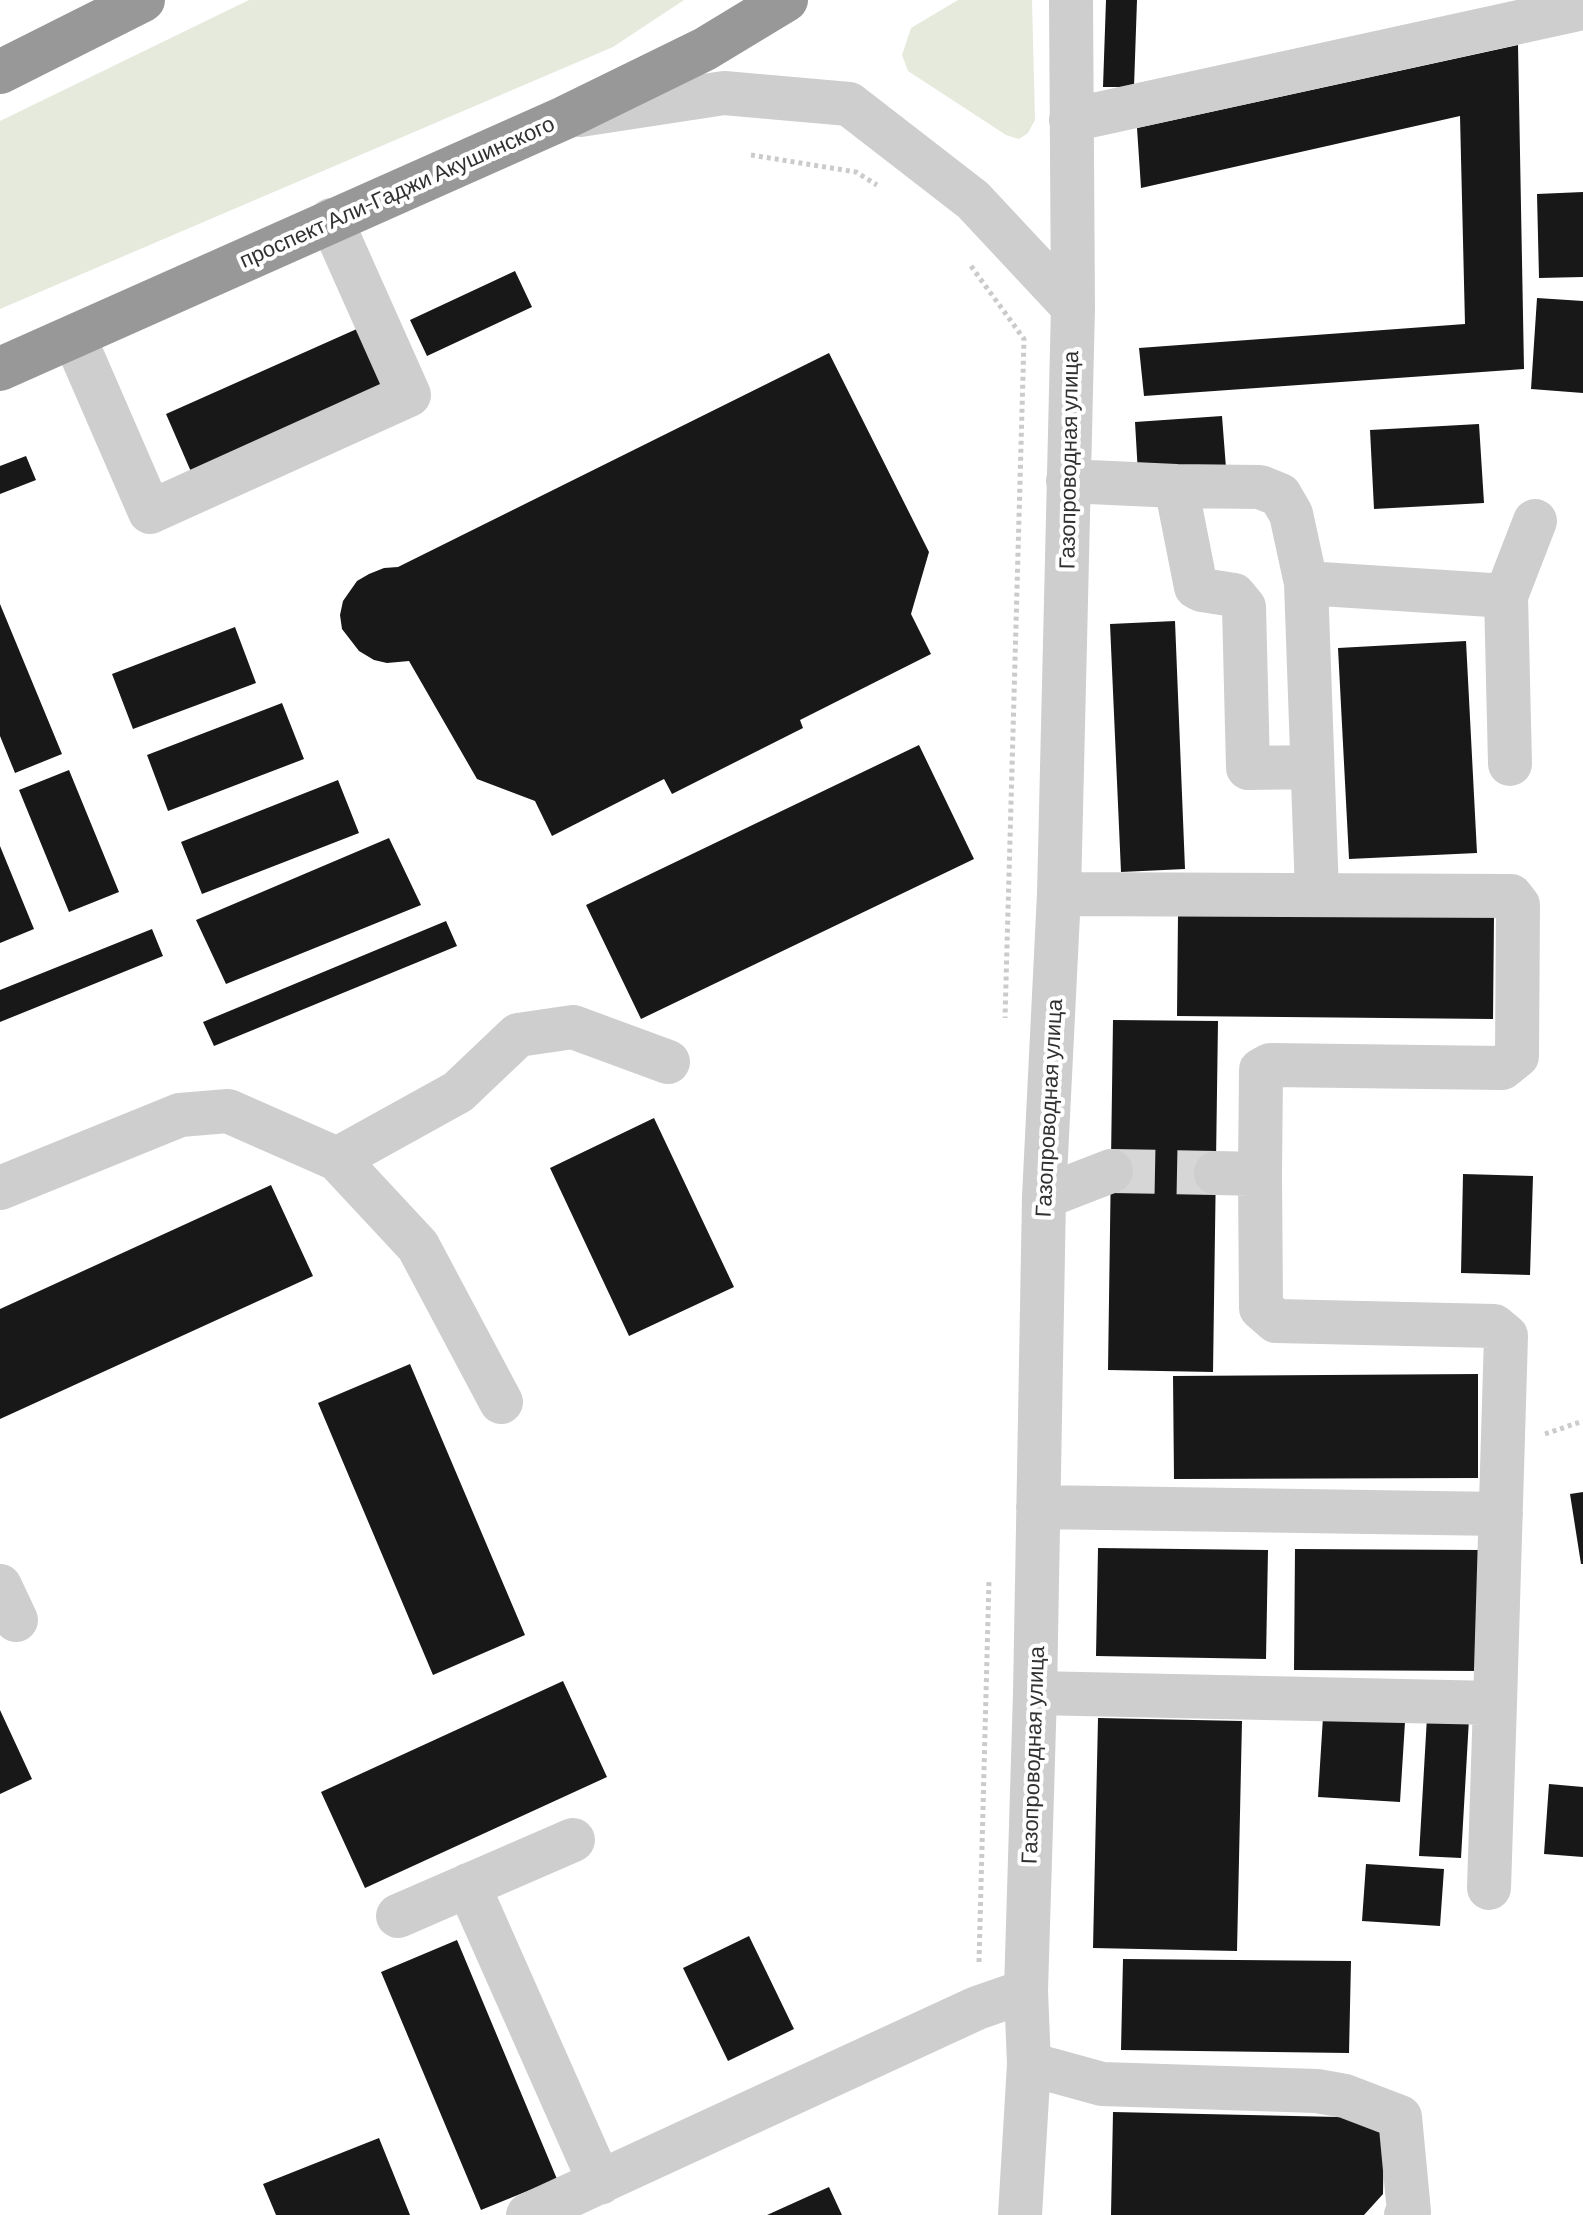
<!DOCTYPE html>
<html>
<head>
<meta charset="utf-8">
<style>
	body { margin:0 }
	canvas { display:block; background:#fff }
</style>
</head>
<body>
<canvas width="1583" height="2215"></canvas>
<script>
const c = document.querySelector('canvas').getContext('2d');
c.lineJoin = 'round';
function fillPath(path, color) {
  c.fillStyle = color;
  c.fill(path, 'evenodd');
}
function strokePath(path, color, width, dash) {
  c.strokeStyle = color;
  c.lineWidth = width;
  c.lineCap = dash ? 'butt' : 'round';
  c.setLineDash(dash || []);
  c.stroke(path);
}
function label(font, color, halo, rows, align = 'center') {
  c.font = font + ' Barlow,sans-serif';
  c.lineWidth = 8;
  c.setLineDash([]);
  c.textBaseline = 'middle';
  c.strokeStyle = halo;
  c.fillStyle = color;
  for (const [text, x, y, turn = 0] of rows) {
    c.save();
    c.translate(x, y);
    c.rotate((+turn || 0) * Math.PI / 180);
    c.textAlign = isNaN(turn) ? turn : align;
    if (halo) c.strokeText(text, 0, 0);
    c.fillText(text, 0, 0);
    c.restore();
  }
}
fillPath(new Path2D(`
	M 249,0 L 684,0 L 613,47 L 0,309 L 0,121 Z
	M 958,0 L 1032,0 L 1035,120 L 1028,133 L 1019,139 L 1006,135 L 908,71 L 902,55 L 911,28 Z`), '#e6eadd');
fillPath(new Path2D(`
	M 1106,0 L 1137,0 L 1134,87 L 1103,87 Z
	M 1518,45 L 1524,369 L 1144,396 L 1139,348 L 1465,324 L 1460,116 L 1141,188 L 1137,128 Z
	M 1583,192 L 1583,277 L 1539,278 L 1537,194 Z
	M 515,271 L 532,307 L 427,356 L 410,320 Z
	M 1537,298 L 1583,301 L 1583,393 L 1531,389 Z
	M 359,328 L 385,387 L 192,474 L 166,414 Z
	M 829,353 L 929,552 L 911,614 L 931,654 L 800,720 L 803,728 L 672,794 L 664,779 L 552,836 L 535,801 L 477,779 L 409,661 L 387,663 L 374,660 L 359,651 L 342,629 L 340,615 L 343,601 L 357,581 L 369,574 L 384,568 L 398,567 Z
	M 1222,416 L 1226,468 L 1138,474 L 1135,422 Z
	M 1479,424 L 1484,503 L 1374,509 L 1370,430 Z
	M 26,456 L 36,480 L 0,494 L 0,466 Z
	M 0,604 L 62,754 L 15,773 L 0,736 Z
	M 1175,621 L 1185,869 L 1121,872 L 1110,624 Z
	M 235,627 L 256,683 L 133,729 L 112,674 Z
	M 1466,641 L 1477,853 L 1349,859 L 1338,648 Z
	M 282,703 L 304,759 L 168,811 L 147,755 Z
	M 919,745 L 974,859 L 641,1019 L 586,905 Z
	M 69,770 L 119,892 L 69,912 L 19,790 Z
	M 338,780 L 359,833 L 202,894 L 181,842 Z
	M 389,838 L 421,905 L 226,984 L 196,920 Z
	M 0,846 L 34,929 L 0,943 Z
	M 1178,914 L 1494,917 L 1493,1019 L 1177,1016 Z
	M 446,921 L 457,946 L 214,1046 L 203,1022 Z
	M 152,929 L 163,956 L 0,1022 L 0,990 Z
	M 1113,1020 L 1218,1021 L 1213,1372 L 1108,1370 Z
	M 654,1118 L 734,1287 L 629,1336 L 550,1168 Z
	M 1463,1174 L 1533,1176 L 1530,1275 L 1461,1273 Z
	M 271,1185 L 313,1276 L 0,1419 L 0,1309 Z
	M 410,1364 L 525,1635 L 433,1675 L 318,1403 Z
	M 1478,1374 L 1478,1478 L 1174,1479 L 1173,1376 Z
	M 1583,1492 L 1583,1564 L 1581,1564 L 1570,1494 Z
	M 1098,1548 L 1268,1550 L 1266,1659 L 1096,1656 Z
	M 1295,1549 L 1483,1550 L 1482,1671 L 1294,1670 Z
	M 563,1681 L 607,1777 L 365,1888 L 321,1792 Z
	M 0,1710 L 32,1779 L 0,1794 Z
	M 1323,1717 L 1405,1722 L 1400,1802 L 1318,1797 Z
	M 1427,1717 L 1469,1719 L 1461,1858 L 1419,1856 Z
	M 1098,1718 L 1242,1721 L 1237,1951 L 1093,1948 Z
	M 1549,1784 L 1583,1787 L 1583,1857 L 1544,1854 Z
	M 1366,1864 L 1444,1869 L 1440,1926 L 1362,1921 Z
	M 749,1936 L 794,2029 L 728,2061 L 683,1968 Z
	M 457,1940 L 557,2179 L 481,2210 L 381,1972 Z
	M 1123,1959 L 1351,1961 L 1349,2053 L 1121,2050 Z
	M 1113,2112 L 1384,2118 L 1383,2194 L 1364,2215 L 1111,2215 Z
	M 379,2138 L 410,2215 L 276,2215 L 263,2184 Z
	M 829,2187 L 842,2215 L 767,2215 Z`), '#181818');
strokePath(new Path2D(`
	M 1111,1171 L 1216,1173`), '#d6d6d6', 44, [44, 22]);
strokePath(new Path2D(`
	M 751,155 L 856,172 L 877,185
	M 971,266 L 1024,339 L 1005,1018
	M 1545,1434 L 1583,1421
	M 979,1962 L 989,1580`), '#cbcbcb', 5, [4, 4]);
strokePath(new Path2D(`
	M 580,115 L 724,93 L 849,104 L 973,200 L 1073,307
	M 1071,120 L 1583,8
	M 74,337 L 150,512 L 409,395 L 331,220
	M 1068,481 L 1176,486 L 1196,587 L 1202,590 L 1234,595 L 1244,607 L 1248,768 L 1312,767
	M 1176,486 L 1260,487 L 1280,495 L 1291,514 L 1306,583 L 1317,893
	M 1306,583 L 1506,596 L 1510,764
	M 1506,596 L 1535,521
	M 1059,894 L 1511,896 L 1518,905 L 1517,1056 L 1502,1068 L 1270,1065 L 1261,1070 L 1260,1174
	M 337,1159 L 458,1092 L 518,1035 L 573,1027 L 668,1062
	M 1216,1173 L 1260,1174 L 1261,1308 L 1276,1321 L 1494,1326 L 1506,1336 L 1495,1703
	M 0,1188 L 180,1115 L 228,1111 L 337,1159 L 418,1246 L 501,1402
	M 1044,1197 L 1111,1171
	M 1038,1507 L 1501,1514
	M 0,1586 L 16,1620
	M 1035,1693 L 1495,1703 L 1489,1888
	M 468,1885 L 600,2183
	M 398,1916 L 573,1840
	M 1029,2064 L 1102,2084 L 1317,2091 L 1345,2096 L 1400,2117 L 1409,2212 L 1406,2215
	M 528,2215 L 977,2008 L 1026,1991
	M 1020,2215 L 1029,2064 L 1026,1991 L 1035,1693 L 1044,1197 L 1059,894 L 1073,307 L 1071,0`), '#cecece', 44);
strokePath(new Path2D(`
	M 0,72 L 143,0
	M 0,369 L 564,118 L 705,49 L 786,0`), '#989898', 44);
label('22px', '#313131', '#fff', [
	["проспект Али-Гаджи Акушинского",397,192,-24],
	["Газопроводная улица",1069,460,-89],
	["Газопроводная улица",1049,1108,-87],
	["Газопроводная улица",1033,1755,-88]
]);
</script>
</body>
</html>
